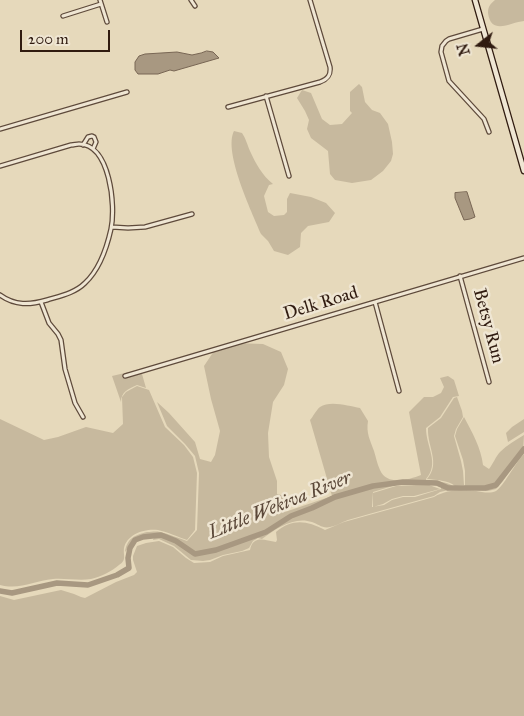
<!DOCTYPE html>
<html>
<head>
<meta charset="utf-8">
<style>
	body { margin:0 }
	#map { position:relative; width:524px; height:716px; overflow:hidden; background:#e6d9bb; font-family:"IM FELL Great Primer",serif }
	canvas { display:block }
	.north { position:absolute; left:454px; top:20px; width:50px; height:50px; -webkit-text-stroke:4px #efe6d3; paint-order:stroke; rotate:254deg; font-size:14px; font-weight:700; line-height:20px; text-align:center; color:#301b10 }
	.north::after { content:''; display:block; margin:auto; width:18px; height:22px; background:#301b10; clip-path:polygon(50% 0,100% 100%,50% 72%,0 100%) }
	.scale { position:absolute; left:20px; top:30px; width:90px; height:22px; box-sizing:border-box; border:2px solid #301b10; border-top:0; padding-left:6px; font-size:15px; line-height:18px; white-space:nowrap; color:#301b10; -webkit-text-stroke:4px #efe6d3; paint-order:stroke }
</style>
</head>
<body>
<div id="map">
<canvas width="524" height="716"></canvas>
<div class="north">N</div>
<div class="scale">200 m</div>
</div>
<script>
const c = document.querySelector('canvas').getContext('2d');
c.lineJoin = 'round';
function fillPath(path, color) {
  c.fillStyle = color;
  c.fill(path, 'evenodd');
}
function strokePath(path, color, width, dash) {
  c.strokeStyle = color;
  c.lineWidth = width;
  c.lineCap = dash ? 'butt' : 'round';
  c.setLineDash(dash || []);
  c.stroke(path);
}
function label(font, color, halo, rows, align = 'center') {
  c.font = font + ' "IM FELL Great Primer",serif';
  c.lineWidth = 5;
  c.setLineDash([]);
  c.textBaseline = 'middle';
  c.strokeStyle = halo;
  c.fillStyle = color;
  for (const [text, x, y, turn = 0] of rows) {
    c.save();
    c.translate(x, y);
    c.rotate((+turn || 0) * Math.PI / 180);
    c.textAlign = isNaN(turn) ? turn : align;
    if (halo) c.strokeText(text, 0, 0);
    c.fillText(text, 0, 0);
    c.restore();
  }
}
fillPath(new Path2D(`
	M 495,0 L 524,0 L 524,21 C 511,22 491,36 488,13 C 488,7 490,4 495,0 Z
	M 359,84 L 362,87 L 365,102 L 372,110 L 380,113 L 388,124 L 392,142 L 393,154 L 391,161 L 383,171 L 371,180 L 352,183 L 335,180 L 330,174 L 328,151 L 311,138 L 307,129 L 309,120 L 305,111 L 297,98 L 302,90 L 311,93 L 322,119 L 330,125 L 342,124 L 352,113 L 350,111 L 350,92 Z
	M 234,131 L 242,133 C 246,139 247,144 250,151 C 256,164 262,175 273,184 L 269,185 L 264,196 L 268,212 L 274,216 L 284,215 L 287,212 L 287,199 L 290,193 L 311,197 L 326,203 L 335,213 L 329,222 L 308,226 L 301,233 L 300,247 L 288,255 L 274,251 L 268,241 L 261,234 C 252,212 223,152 234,131 Z
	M 234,343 L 263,344 L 281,352 L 288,369 L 284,385 L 273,402 L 268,433 L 269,457 L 277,481 L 277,494 L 285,496 L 287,505 L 285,512 L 332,496 L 310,420 C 313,417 316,410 320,407 C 330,400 349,406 360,408 L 368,421 C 366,433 370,440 374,451 C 376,457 377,464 380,470 C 387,486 408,480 421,475 L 409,412 L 424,397 L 433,397 L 441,393 L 444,387 L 440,378 L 448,376 L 454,380 L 459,396 L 453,397 L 440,417 L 426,428 C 426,447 440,463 426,479 L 426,480 C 435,481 447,481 454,487 L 465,486 L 465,471 L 463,460 L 455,436 L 457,429 L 464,417 C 472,432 481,448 483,465 L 489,469 C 493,464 496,456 500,452 C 507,445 516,440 524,435 L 523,452 L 517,460 L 503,481 L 496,489 L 488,491 L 462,489 L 453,489 L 440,492 L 434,496 C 405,504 376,512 348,520 C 342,522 336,526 330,527 C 323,529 318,524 312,522 C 295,516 276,528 262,539 L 258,538 L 253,541 L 249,548 L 242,551 L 223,555 L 210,560 L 203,561 L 191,560 L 174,546 L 159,539 L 153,540 L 154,537 L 150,534 C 138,537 133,543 125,552 C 127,538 135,535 147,532 C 152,532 155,531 160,532 C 169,534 178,538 187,541 L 197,530 L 199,473 L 195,456 L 185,444 L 167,426 L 157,402 L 169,413 L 195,442 L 200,459 L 211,462 L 215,455 L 220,431 L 211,399 L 204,366 L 214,351 ZM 416,483 L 430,484 L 441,487 L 441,489 L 415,497 L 403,497 L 392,500 L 384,505 L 372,507 L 373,492 L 396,485 Z
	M 129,372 L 138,372 L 142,374 L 146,388 L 137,385 C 128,389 121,392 121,402 L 112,376 Z
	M 137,386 L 149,390 L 165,427 L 184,445 L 193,457 L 197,473 L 195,530 L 187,540 C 178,537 168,532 158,530 C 145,528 127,534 124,548 C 123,556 127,560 119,565 C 112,571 101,577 91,579 C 79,581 65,578 53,579 C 34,581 20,590 0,585 L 0,419 L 44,440 L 58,437 L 86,427 L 113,433 L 123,424 L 122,397 L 126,392 Z
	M 457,397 L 462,411 L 463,417 L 456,429 L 454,436 L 461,461 L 463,471 L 464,485 L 455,486 C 448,480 436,480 427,479 C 441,463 427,447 428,428 L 441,418 L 454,398 Z
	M 524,419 L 524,432 L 508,442 L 506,433 L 512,427 Z
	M 524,454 L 524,716 L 0,716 L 0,596 L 14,600 L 61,590 L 74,594 L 81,597 L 85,598 L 116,582 L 134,575 L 137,572 L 133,560 L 133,556 L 137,546 L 146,543 L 159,541 L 173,547 L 186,558 L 194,563 L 210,562 L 223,556 L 250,550 C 253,535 264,540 276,542 L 277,540 L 276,532 C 293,518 307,521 325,530 L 344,522 L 434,497 C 448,489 461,490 476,491 C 482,492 490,494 496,491 C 503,487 516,462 524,454 Z
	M 416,485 L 429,485 L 440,489 L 414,496 L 403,496 L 392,499 L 383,504 L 373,507 L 373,493 L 396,486 Z`), '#c7b99e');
const water = new Path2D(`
	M 207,51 L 213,52 L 219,58 L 174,71 L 170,70 L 158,74 L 138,74 L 135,70 L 135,62 L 139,56 L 145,54 L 177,52 L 192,55 L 201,53 Z
	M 467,192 L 475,217 L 470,219 L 464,220 L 455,198 L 455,193 Z`);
fillPath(water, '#a89881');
strokePath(water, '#786654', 1);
strokePath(new Path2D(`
	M 0,591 L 12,593 L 57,583 L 88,585 L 117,575 L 129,568 L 128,558 L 130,548 L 135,540 L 143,537 L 161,535 L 176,541 L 195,554 L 216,550 L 266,532 L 291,516 L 312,508 L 335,497 L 373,486 L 403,482 L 437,483 L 448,488 L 485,488 L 496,485 L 524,449`), '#a89881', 5.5);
const street = new Path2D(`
	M 100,0 L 107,22
	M 191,0 L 195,6
	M 63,16 L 101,4
	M 483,29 L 449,39 L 446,41 L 442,46 L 441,52 L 449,81 L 484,119 L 489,132
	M 266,96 L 289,176
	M 228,107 L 320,82 C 328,79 331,75 330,67 L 310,0
	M 0,129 L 127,92
	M 83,145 L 88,137 L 92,136 L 94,137 L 96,142 L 93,149
	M 0,166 L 71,145 C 74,145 76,144 79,144 C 110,144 116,206 111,229 C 107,247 99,270 85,283 C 75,293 60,296 47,300 C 30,305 15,306 0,295
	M 112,227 L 128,228 L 145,227 L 192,214
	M 460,276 L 489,382
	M 41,302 L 49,323 L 58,334 L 61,340 L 65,369 L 75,403 L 83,417
	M 375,302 L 399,391
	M 125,376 L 524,258`);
const secondary = new Path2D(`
	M 475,0 L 524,171`);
strokePath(street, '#5e4a3b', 5.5);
strokePath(secondary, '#301b10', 7);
strokePath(street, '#efe6d3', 3);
strokePath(secondary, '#efe6d3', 4.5);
label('18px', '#301b10', '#efe6d3', [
	["Delk Road",321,304,-17],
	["Betsy Run",488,326,75]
]);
label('italic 19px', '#5a4738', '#efe6d3', [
	["Little Wekiva River",280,506,-22]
]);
</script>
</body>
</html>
